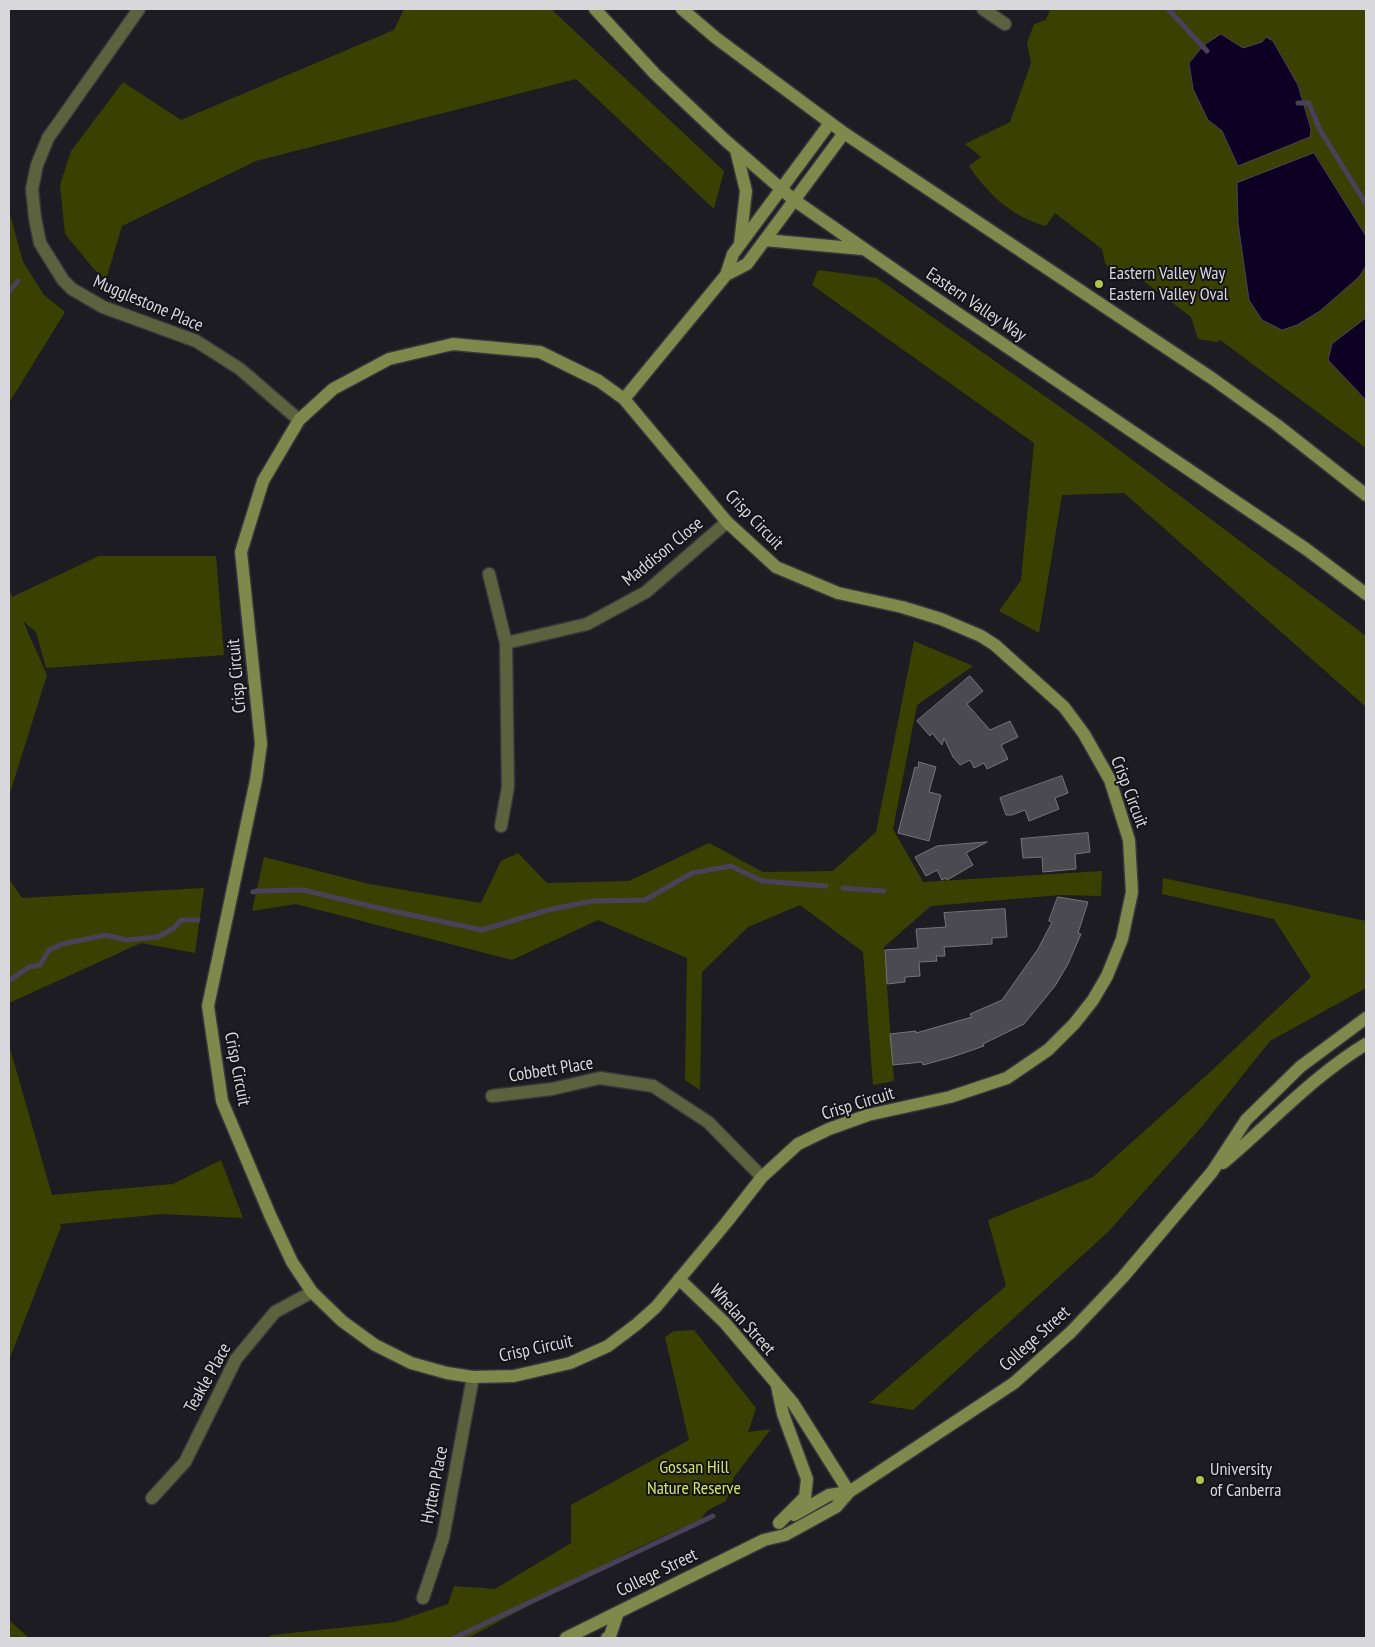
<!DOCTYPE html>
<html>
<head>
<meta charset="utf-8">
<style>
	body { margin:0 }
	#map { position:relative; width:1375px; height:1647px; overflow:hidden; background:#1e1c23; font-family:"PT Sans Narrow",sans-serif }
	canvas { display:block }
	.frame { position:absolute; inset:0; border:10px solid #d8d7db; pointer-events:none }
</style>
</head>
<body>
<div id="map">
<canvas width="1375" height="1647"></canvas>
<div class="frame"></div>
</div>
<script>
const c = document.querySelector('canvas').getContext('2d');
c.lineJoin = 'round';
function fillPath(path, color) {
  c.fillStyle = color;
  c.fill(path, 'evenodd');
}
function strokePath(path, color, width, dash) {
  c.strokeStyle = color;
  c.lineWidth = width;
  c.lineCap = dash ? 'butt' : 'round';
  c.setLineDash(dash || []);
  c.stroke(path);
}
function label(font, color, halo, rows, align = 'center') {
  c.font = font + ' "PT Sans Narrow",sans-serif';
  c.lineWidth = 4;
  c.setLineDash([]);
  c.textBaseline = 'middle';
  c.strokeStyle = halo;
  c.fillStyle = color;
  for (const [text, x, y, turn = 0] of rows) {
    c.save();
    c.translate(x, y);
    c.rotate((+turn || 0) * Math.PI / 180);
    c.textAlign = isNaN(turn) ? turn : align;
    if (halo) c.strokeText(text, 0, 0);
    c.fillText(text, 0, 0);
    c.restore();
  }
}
fillPath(new Path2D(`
	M 404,9 L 551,9 L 724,171 L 714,209 L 576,79 L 256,161 L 122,226 L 106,280 L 93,268 L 65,234 L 60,185 L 71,151 L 123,82 L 181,120 L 394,30 Z
	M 1050,9 L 1366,9 L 1366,448 L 1220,340 L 1217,342 L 1198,339 L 1191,317 L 1141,279 L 1135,281 L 1118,279 L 1105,263 L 1102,249 L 1055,213 L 1046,226 C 1012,217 988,194 969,166 L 981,157 L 965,144 L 1010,122 L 1031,63 L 1027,43 L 1034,24 L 1046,20 Z
	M 9,211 L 23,262 L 44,295 L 65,312 L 9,403 Z
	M 818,270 L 877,278 L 1090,428 L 1366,636 L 1366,707 L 1124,493 L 1062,495 L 1039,633 L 999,611 L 1021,580 L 1034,443 L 812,285 Z
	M 99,556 L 216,556 L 224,655 L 46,668 L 36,632 L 23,621 L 47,675 L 9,796 L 9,589 L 12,597 Z
	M 914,641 L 973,666 L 917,705 L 893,829 L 923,882 L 1102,871 L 1101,896 L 1060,895 L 931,906 L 884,947 L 894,1081 L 873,1085 L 863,952 L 800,905 L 748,927 L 702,972 L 700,1090 L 685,1080 L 687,958 L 598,920 L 512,960 L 296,904 L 252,911 L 264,857 L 369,884 L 481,903 L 501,861 L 518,853 L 547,883 L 629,881 L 709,843 L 763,872 L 833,871 L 876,832 Z
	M 1163,878 L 1366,921 L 1366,988 L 1270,1041 L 1199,1130 L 1108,1232 L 913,1410 L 869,1403 L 1006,1286 L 988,1220 L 1093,1177 L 1208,1074 L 1311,977 L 1274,919 L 1162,894 Z
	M 9,879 L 22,898 L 204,888 L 195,953 L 141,943 L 9,1003 Z
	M 9,1045 L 52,1195 L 173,1184 L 221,1160 L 243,1218 L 163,1214 L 60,1224 L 61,1227 L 9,1360 Z
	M 694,1330 L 756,1408 L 748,1432 L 771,1429 L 734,1477 L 726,1501 L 708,1510 L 701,1519 L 631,1551 L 468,1638 L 267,1638 L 272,1635 L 395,1622 L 448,1604 L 454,1586 L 495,1589 L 571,1543 L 571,1505 L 689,1440 L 665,1337 L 674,1331 Z
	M 9,1620 L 29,1638 L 9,1638 Z`), '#3a4100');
const water = new Path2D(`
	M 1221,34 L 1243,48 L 1262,42 L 1266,37 L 1273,41 L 1298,85 L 1311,129 L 1310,137 L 1238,166 L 1222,131 L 1208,120 L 1193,89 L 1189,63 L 1203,46 Z
	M 1314,153 L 1366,236 L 1366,266 L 1359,277 L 1320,311 L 1297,325 L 1282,330 L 1262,320 L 1249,300 L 1238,223 L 1237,183 Z
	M 1366,318 L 1366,400 L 1328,360 L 1332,344 Z`);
fillPath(water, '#0c0023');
strokePath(water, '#49405a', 1);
strokePath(new Path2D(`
	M 1168,9 L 1207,51
	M 1298,103 L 1309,103 L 1320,130 L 1366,204
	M 9,292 L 18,281
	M 843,888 L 884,891
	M 253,892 L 257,891 L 303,890 L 383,909 L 482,930 L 548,910 L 592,901 L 645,900 L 692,873 L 731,866 L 762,881 L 826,886
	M 9,981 L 29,967 L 40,965 L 49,950 L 62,944 L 106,935 L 126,940 L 158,937 L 174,928 L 181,920 L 198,920
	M 454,1638 L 713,1516`), '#49405a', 5);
const building = new Path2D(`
	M 970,676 L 983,691 L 967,704 L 990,730 L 1010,721 L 1018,737 L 1001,745 L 1008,759 L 987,769 L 984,763 L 974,768 L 970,760 L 960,765 L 953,757 L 944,738 L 942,745 L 932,733 L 930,736 L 917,721 Z
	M 919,762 L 936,767 L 929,792 L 941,795 L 929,841 L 898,833 L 915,767 L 918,768 Z
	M 1062,776 L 1068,793 L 1055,798 L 1059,809 L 1029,821 L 1025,810 L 1012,815 L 1006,815 L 1000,798 Z
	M 1088,833 L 1090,852 L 1075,854 L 1076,869 L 1043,872 L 1042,857 L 1023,858 L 1021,839 Z
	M 987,842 L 966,853 L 973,865 L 947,880 L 946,878 L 942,880 L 937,870 L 926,876 L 915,857 L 937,846 Z
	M 1058,897 L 1088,902 L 1078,933 L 1081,934 L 1068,964 L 1055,986 L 1024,1024 L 983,1044 L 984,1046 L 952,1057 L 923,1065 L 922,1062 L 893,1065 L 890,1034 L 916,1031 L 916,1033 L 972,1017 L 970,1014 L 1002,1000 L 1038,949 L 1052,922 L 1049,921 Z
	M 1005,909 L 1007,937 L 992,938 L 992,944 L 944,947 L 945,956 L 936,956 L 937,961 L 919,962 L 920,976 L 905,977 L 905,982 L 887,984 L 885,950 L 918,948 L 916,929 L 946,927 L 944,913 Z`);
fillPath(building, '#4b4a51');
strokePath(building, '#75747c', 1);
const street = new Path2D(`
	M 139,9 L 48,138 L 37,165 L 32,189 L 35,218 L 40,243 L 63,280 L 72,289 L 103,307 L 196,341 L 240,369 L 299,420
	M 983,9 L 1005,24
	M 489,574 L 506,643 L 508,787 L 501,826
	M 506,643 L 587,624 L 646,592 L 727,522
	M 492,1096 L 552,1089 L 600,1078 L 653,1086 L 708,1122 L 762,1177
	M 152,1498 L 185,1462 L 236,1359 L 275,1312 L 312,1292
	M 423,1598 L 443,1538 L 473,1377`);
const secondary = new Path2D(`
	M 595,9 L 655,74 L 725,140 L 794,200 L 929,294 L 1306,549 L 1366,594
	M 682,9 L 716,38 L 844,133 L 1213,379 L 1277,425 L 1366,495
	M 736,150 L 746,191 L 740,244
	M 765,240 L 862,249
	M 726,275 L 747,264 L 844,133
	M 453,344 L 540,352 L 599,381 L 624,399 L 727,522 L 776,567 L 838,593 L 902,607 L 941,619 L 981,636 L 995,645 L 1064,707 L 1084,734 L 1110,780 L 1129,840 L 1132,892 L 1122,939 L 1107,976 L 1093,1000 L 1074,1024 L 1048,1050 L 1007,1078 L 950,1097 L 868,1115 L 829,1129 L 798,1144 L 762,1177 L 726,1223 L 656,1307 L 637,1324 L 608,1346 L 570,1363 L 514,1376 L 473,1377 L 447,1373 L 411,1363 L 375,1345 L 342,1321 L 312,1292 L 292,1262 L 270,1215 L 222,1101 L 208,1006 L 256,780 L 261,744 L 241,552 L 263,481 L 299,420 L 333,389 L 389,359 Z
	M 624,399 L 726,275 L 733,254 L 830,123
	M 1223,1163 C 1271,1123 1313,1076 1366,1044
	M 679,1279 L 725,1323 L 793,1403 L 849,1492
	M 777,1386 L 783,1414 L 807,1479 L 805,1497 L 779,1523
	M 794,1515 L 829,1495 L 849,1492
	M 566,1638 L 764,1540 L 785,1535 L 836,1507 L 849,1492 L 1014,1383 L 1071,1332 L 1123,1277 L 1212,1172 L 1246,1120 L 1300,1067 L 1366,1018
	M 607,1638 L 610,1636 L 618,1612`);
strokePath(street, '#38363d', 15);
strokePath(secondary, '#38363d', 15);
strokePath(street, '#5b623d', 12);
strokePath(secondary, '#7f894c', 12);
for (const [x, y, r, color] of [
	[1099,284,5,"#b2c34c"],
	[1200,1480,5,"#b2c34c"]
]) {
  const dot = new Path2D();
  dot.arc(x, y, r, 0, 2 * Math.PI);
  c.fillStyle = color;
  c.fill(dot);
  strokePath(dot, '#141319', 2);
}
label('18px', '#d8d7db', '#141319', [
	["Eastern Valley Way",1109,274],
	["Eastern Valley Oval",1109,295],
	["University",1210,1470],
	["of Canberra",1210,1491]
], 'left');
label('18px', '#d8d7db', '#141319', [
	["Mugglestone Place",148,304,23],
	["Eastern Valley Way",976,305,34],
	["Crisp Circuit",754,520,46],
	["Maddison Close",663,552,-39],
	["Crisp Circuit",237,676,-95],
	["Crisp Circuit",1129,792,69],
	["Crisp Circuit",237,1069,79],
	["Cobbett Place",551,1070,-9],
	["Crisp Circuit",858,1104,-17],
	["Whelan Street",742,1320,48],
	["College Street",1035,1339,-42],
	["Crisp Circuit",536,1349,-12],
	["Teakle Place",208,1378,-61],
	["Hytten Place",435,1485,-79],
	["College Street",657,1573,-26]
]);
label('18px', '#d3e566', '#141319', [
	["Gossan Hill",694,1468],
	["Nature Reserve",694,1489]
]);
</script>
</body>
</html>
